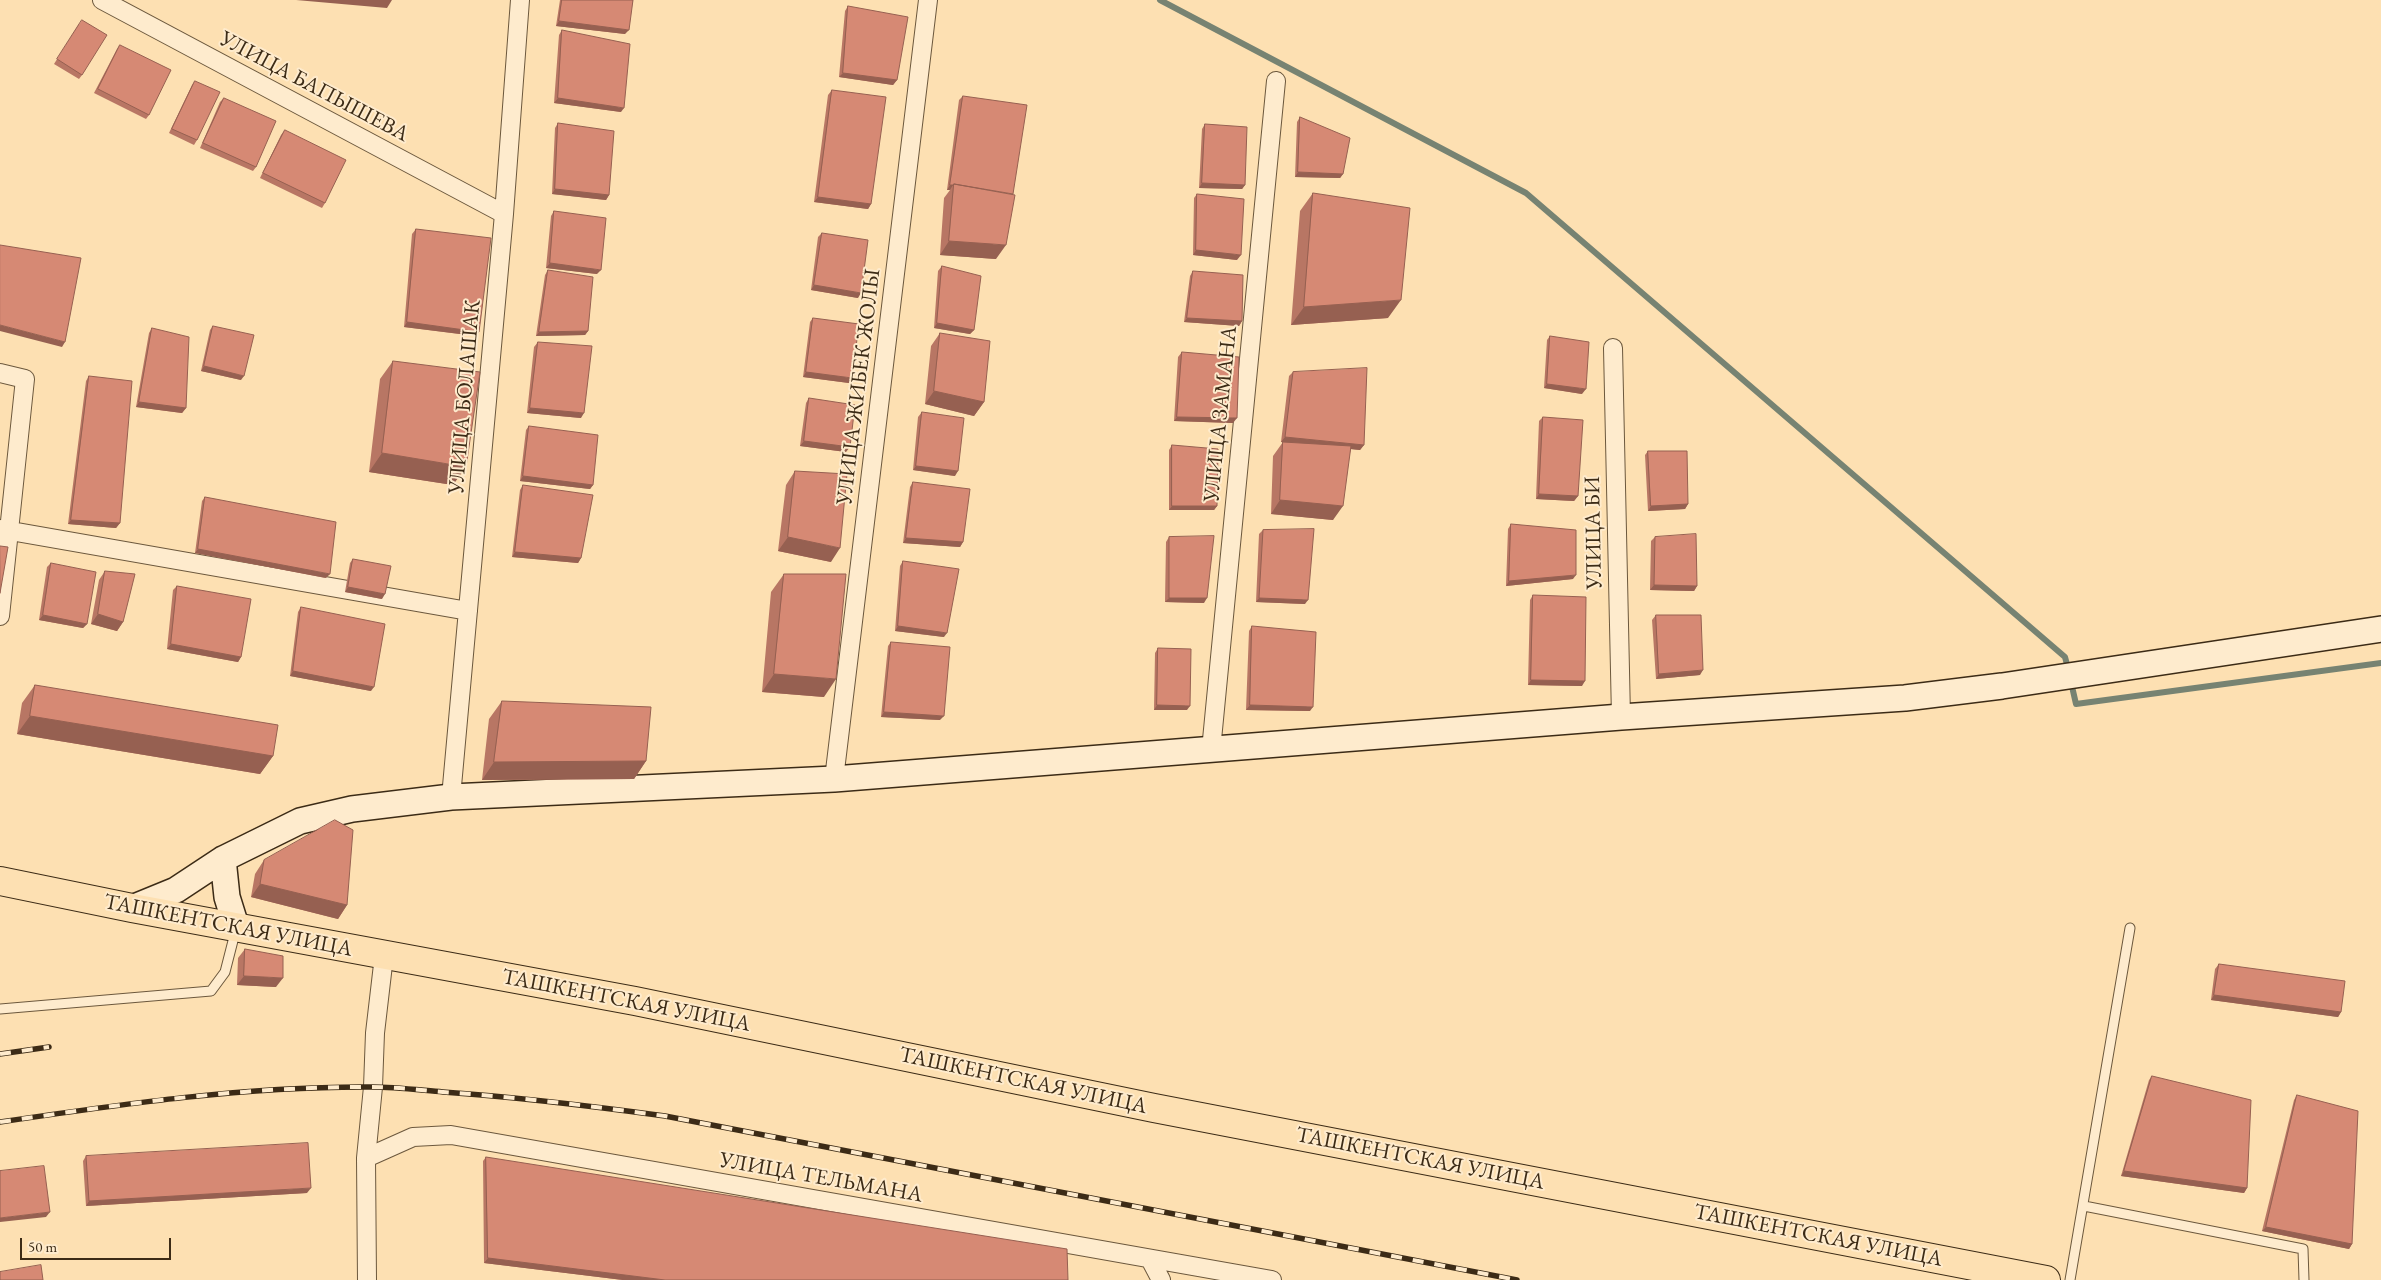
<!DOCTYPE html>
<html>
<head>
<meta charset="utf-8">
<style>
	body { margin:0 }
	#map { position:relative; width:2381px; height:1280px; overflow:hidden; background:#fde0b2; font-family:"EB Garamond",serif }
	canvas { display:block }
	.scale { position:absolute; left:20px; top:1238px; width:151px; height:22px; box-sizing:border-box; border:2px solid #3c2b16; border-top:0; padding-left:6px; font-size:15px; line-height:18px; white-space:nowrap; color:#3c2b16; -webkit-text-stroke:4px #feebcd; paint-order:stroke }
</style>
</head>
<body>
<div id="map">
<canvas width="2381" height="1280"></canvas>
<div class="scale">50 m</div>
</div>
<script>
const c = document.querySelector('canvas').getContext('2d');
c.lineJoin = 'round';
function strokePath(path, color, width, dash) {
  c.strokeStyle = color;
  c.lineWidth = width;
  c.lineCap = dash ? 'butt' : 'round';
  c.setLineDash(dash || []);
  c.stroke(path);
}
function fillPath(path, color) {
  c.fillStyle = color;
  c.fill(path, 'evenodd');
}
function label(font, color, halo, rows, align = 'center') {
  c.font = font + ' "EB Garamond",serif';
  c.lineWidth = 4;
  c.setLineDash([]);
  c.textBaseline = 'middle';
  c.strokeStyle = halo;
  c.fillStyle = color;
  for (const [text, x, y, turn = 0] of rows) {
    c.save();
    c.translate(x, y);
    c.rotate((+turn || 0) * Math.PI / 180);
    c.textAlign = isNaN(turn) ? turn : align;
    if (halo) c.strokeText(text, 0, 0);
    c.fillText(text, 0, 0);
    c.restore();
  }
}
strokePath(new Path2D(`
	M 1160,0 L 1526,193 L 2065,657 L 2069,672
	M 2071,682 L 2076,704 L 2381,663`), '#778372', 6);
const lane = new Path2D(`
	M 0,1009 L 211,991 L 225,972 L 236,929
	M 2084,1206 L 2303,1249 L 2304,1280
	M 2070,1280 L 2130,928`);
const street = new Path2D(`
	M 102,0 L 504,214
	M 1613,348 L 1621,717
	M 0,373 L 25,379 L 0,616
	M 0,529 L 468,611
	M 1211,750 L 1276,81
	M 834,779 L 928,0
	M 451,797 L 504,214 L 520,0
	M 366,1158 L 413,1137 L 451,1135 L 1272,1280
	M 1150,1259 L 1161,1280
	M 367,1280 L 366,1158 L 373,1087 L 375,1033 L 384,956`);
const secondary = new Path2D(`
	M 223,859 L 227,897 L 236,926
	M 132,908 L 176,890 L 223,859 L 300,821 L 352,809 L 451,797 L 834,779 L 1621,717 L 1905,698 L 2002,686 L 2381,629`);
const primary = new Path2D(`
	M 0,881 L 132,908 L 635,1001 L 1154,1108 L 2046,1280`);
strokePath(lane, '#6c583d', 11);
strokePath(street, '#6c583d', 20);
strokePath(secondary, '#3c2b16', 28);
strokePath(primary, '#3c2b16', 30);
strokePath(lane, '#feebcd', 9);
strokePath(street, '#feebcd', 18);
strokePath(secondary, '#feebcd', 25);
strokePath(primary, '#fde0b2', 28);
const rail = new Path2D(`
	M 0,1054 L 49,1047
	M 0,1122 C 123,1104 247,1086 372,1087 C 395,1087 419,1090 443,1092 C 517,1097 591,1106 665,1116 L 1517,1280`);
strokePath(rail, '#3c2b16', 5.5);
strokePath(rail, '#feebcd', 4, [11]);
fillPath(new Path2D(`
	M 560,0 L 633,0 L 625,34 L 556,26 Z
	M 848,6 L 897,80 L 893,85 L 839,77 L 845,11 Z
	M 79,24 L 82,75 L 79,79 L 54,64 Z
	M 562,30 L 621,112 L 554,103 L 559,35 Z
	M 120,45 L 149,115 L 146,119 L 94,93 L 117,49 Z
	M 195,81 L 197,140 L 194,145 L 169,133 L 192,85 Z
	M 832,90 L 871,204 L 868,209 L 814,202 L 828,95 Z
	M 963,96 L 996,259 L 940,255 L 944,198 L 950,190 L 947,190 L 959,100 Z
	M 224,98 L 256,167 L 253,171 L 200,148 L 220,102 Z
	M 1300,117 L 1343,174 L 1340,178 L 1295,177 L 1297,122 Z
	M 558,123 L 609,195 L 606,200 L 552,194 L 555,128 Z
	M 1205,124 L 1245,185 L 1242,189 L 1199,188 L 1202,129 Z
	M 285,130 L 325,203 L 322,208 L 260,178 L 281,135 Z
	M 1313,193 L 1388,318 L 1291,325 L 1300,211 Z
	M 1197,194 L 1237,260 L 1193,255 L 1194,198 Z
	M 554,211 L 597,274 L 546,268 L 551,216 Z
	M 416,229 L 476,336 L 404,327 L 412,234 Z
	M 822,233 L 858,298 L 811,290 L 818,237 Z
	M 942,266 L 974,330 L 970,334 L 934,328 L 938,271 Z
	M 548,270 L 588,331 L 585,335 L 536,336 L 545,275 Z
	M 1193,271 L 1242,321 L 1239,326 L 1184,322 L 1190,276 Z
	M 813,318 L 849,383 L 803,377 L 810,322 Z
	M 213,326 L 241,380 L 201,371 L 210,330 Z
	M 152,328 L 186,408 L 182,413 L 136,407 L 149,333 Z
	M 940,333 L 984,402 L 974,416 L 925,404 L 931,346 Z
	M 1550,336 L 1582,394 L 1544,388 L 1547,340 Z
	M 538,342 L 581,418 L 527,413 L 534,347 Z
	M 1182,352 L 1233,423 L 1174,421 L 1178,357 Z
	M 393,361 L 453,485 L 369,472 L 380,379 Z
	M 1293,372 L 1364,445 L 1360,450 L 1351,449 L 1333,520 L 1271,514 L 1273,456 L 1283,442 L 1285,442 L 1281,442 L 1289,376 Z
	M 89,376 L 120,523 L 116,528 L 68,524 L 86,381 Z
	M 809,398 L 846,452 L 800,446 L 806,403 Z
	M 922,412 L 955,476 L 913,470 L 918,417 Z
	M 1543,417 L 1578,496 L 1574,501 L 1536,499 L 1539,421 Z
	M 529,426 L 593,485 L 590,489 L 520,481 L 526,430 Z
	M 1172,445 L 1217,506 L 1214,510 L 1169,510 L 1169,450 Z
	M 1648,451 L 1688,504 L 1685,509 L 1648,511 L 1645,455 Z
	M 795,471 L 831,562 L 778,551 L 786,485 Z
	M 913,482 L 963,542 L 960,547 L 903,543 L 910,487 Z
	M 523,485 L 581,558 L 578,563 L 512,557 L 520,490 Z
	M 205,497 L 326,578 L 195,553 L 202,501 Z
	M 1511,524 L 1573,579 L 1506,586 L 1508,529 Z
	M 1263,530 L 1305,604 L 1256,602 L 1259,534 Z
	M 1169,537 L 1204,603 L 1165,602 L 1166,542 Z
	M 1655,537 L 1697,586 L 1694,591 L 1650,590 L 1651,541 Z
	M 353,559 L 382,599 L 345,592 L 350,563 Z
	M 903,561 L 944,637 L 895,631 L 900,566 Z
	M 51,563 L 87,624 L 83,628 L 39,620 L 47,567 Z
	M 105,571 L 123,622 L 117,631 L 91,624 L 99,580 Z
	M 784,574 L 824,697 L 762,692 L 771,592 Z
	M 177,586 L 241,657 L 238,662 L 167,649 L 173,590 Z
	M 1533,595 L 1582,686 L 1528,685 L 1530,600 Z
	M 301,607 L 371,691 L 290,676 L 298,612 Z
	M 1656,615 L 1700,675 L 1656,679 L 1652,620 Z
	M 1252,626 L 1310,711 L 1246,710 L 1249,631 Z
	M 891,642 L 940,720 L 881,717 L 888,646 Z
	M 1158,648 L 1187,710 L 1154,710 L 1155,653 Z
	M 35,685 L 273,756 L 260,774 L 17,734 L 22,703 Z
	M 502,701 L 646,761 L 634,779 L 482,780 L 489,719 Z
	M 264,860 L 347,905 L 338,919 L 251,897 L 255,874 Z
	M 245,949 L 276,987 L 237,985 L 238,958 Z
	M 2219,964 L 2341,1012 L 2338,1017 L 2211,1000 L 2215,969 Z
	M 2152,1076 L 2247,1188 L 2244,1193 L 2121,1176 L 2149,1080 Z
	M 2297,1095 L 2352,1244 L 2349,1249 L 2262,1231 L 2294,1100 Z
	M 86,1156 L 307,1193 L 86,1206 L 83,1161 Z
	M 486,1157 L 1068,1280 L 623,1280 L 484,1263 L 483,1161 Z`), '#b87664');
fillPath(new Path2D(`
	M 296,0 L 392,0 L 387,8 Z
	M 559,21 L 629,30 L 625,34 L 556,26 Z
	M 843,73 L 897,80 L 893,85 L 839,77 Z
	M 558,98 L 624,108 L 621,112 L 554,103 Z
	M 1298,172 L 1343,174 L 1340,178 L 1295,177 Z
	M 1202,183 L 1245,185 L 1242,189 L 1199,188 Z
	M 950,185 L 953,185 L 950,190 L 947,190 Z
	M 555,189 L 609,195 L 606,200 L 552,194 Z
	M 818,197 L 871,204 L 868,209 L 814,202 Z
	M 949,241 L 1006,245 L 996,259 L 940,255 Z
	M 1196,250 L 1241,255 L 1237,260 L 1193,255 Z
	M 550,263 L 601,270 L 597,274 L 546,268 Z
	M 814,285 L 861,293 L 858,298 L 811,290 Z
	M 1401,300 L 1388,318 L 1291,325 L 1304,307 Z
	M 1187,318 L 1242,321 L 1239,326 L 1184,322 Z
	M 407,322 L 479,332 L 476,336 L 404,327 Z
	M 937,323 L 974,330 L 970,334 L 934,328 Z
	M 0,325 L 65,342 L 62,347 L 0,331 Z
	M 588,331 L 585,335 L 536,336 L 539,332 Z
	M 204,366 L 244,376 L 241,380 L 201,371 Z
	M 806,372 L 852,378 L 849,383 L 803,377 Z
	M 1547,384 L 1586,389 L 1582,394 L 1544,388 Z
	M 934,391 L 984,402 L 974,416 L 925,404 Z
	M 139,402 L 186,408 L 182,413 L 136,407 Z
	M 530,408 L 584,413 L 581,418 L 527,413 Z
	M 1177,417 L 1237,418 L 1233,423 L 1174,421 Z
	M 1285,437 L 1364,445 L 1360,450 L 1281,442 Z
	M 804,441 L 850,447 L 846,452 L 800,446 Z
	M 382,453 L 466,467 L 453,485 L 369,472 Z
	M 916,466 L 958,471 L 955,476 L 913,470 Z
	M 523,476 L 593,485 L 590,489 L 520,481 Z
	M 1539,494 L 1578,496 L 1574,501 L 1536,499 Z
	M 1280,500 L 1343,506 L 1333,520 L 1271,514 Z
	M 1688,504 L 1685,509 L 1648,511 L 1651,506 Z
	M 1172,506 L 1217,506 L 1214,510 L 1169,510 Z
	M 71,520 L 120,523 L 116,528 L 68,524 Z
	M 788,537 L 840,548 L 831,562 L 778,551 Z
	M 906,538 L 963,542 L 960,547 L 903,543 Z
	M 198,549 L 330,574 L 326,578 L 195,553 Z
	M 515,552 L 581,558 L 578,563 L 512,557 Z
	M 1576,575 L 1573,579 L 1506,586 L 1509,581 Z
	M 1654,585 L 1697,586 L 1694,591 L 1650,590 Z
	M 348,587 L 385,594 L 382,599 L 345,592 Z
	M 1169,598 L 1207,598 L 1204,603 L 1165,602 Z
	M 1259,598 L 1308,600 L 1305,604 L 1256,602 Z
	M 98,614 L 123,622 L 117,631 L 91,624 Z
	M 43,615 L 87,624 L 83,628 L 39,620 Z
	M 898,626 L 947,633 L 944,637 L 895,631 Z
	M 171,644 L 241,657 L 238,662 L 167,649 Z
	M 1703,670 L 1700,675 L 1656,679 L 1659,674 Z
	M 293,671 L 374,687 L 371,691 L 290,676 Z
	M 774,674 L 836,679 L 824,697 L 762,692 Z
	M 1531,680 L 1585,681 L 1582,686 L 1528,685 Z
	M 1157,705 L 1190,706 L 1187,710 L 1154,710 Z
	M 1250,705 L 1313,707 L 1310,711 L 1246,710 Z
	M 884,712 L 944,716 L 940,720 L 881,717 Z
	M 30,716 L 273,756 L 260,774 L 17,734 Z
	M 646,761 L 634,779 L 482,780 L 494,762 Z
	M 260,884 L 347,905 L 338,919 L 251,897 Z
	M 244,976 L 283,978 L 276,987 L 237,985 Z
	M 2214,995 L 2341,1012 L 2338,1017 L 2211,1000 Z
	M 2124,1171 L 2247,1188 L 2244,1193 L 2121,1176 Z
	M 311,1188 L 307,1193 L 86,1206 L 89,1201 Z
	M 50,1212 L 46,1217 L 0,1222 L 0,1218 Z
	M 2266,1227 L 2352,1244 L 2349,1249 L 2262,1231 Z
	M 488,1258 L 665,1280 L 623,1280 L 484,1263 Z`), '#966051');
const building = new Path2D(`
	M 562,0 L 633,0 L 629,30 L 559,21 Z
	M 848,6 L 908,17 L 897,80 L 843,73 Z
	M 82,20 L 107,35 L 82,75 L 57,59 Z
	M 562,30 L 630,44 L 624,108 L 558,98 Z
	M 120,45 L 171,70 L 149,115 L 98,89 Z
	M 195,81 L 220,92 L 197,140 L 172,129 Z
	M 832,90 L 886,97 L 871,204 L 818,197 Z
	M 963,96 L 1027,105 L 1013,194 L 954,184 L 953,185 L 950,185 Z
	M 224,98 L 276,121 L 256,167 L 203,143 Z
	M 1300,117 L 1350,138 L 1343,174 L 1298,172 Z
	M 558,123 L 614,131 L 609,195 L 555,189 Z
	M 1205,124 L 1247,127 L 1245,185 L 1202,183 Z
	M 285,130 L 346,160 L 325,203 L 263,173 Z
	M 954,184 L 1015,195 L 1006,245 L 949,241 Z
	M 1313,193 L 1410,208 L 1401,300 L 1304,307 Z
	M 1197,194 L 1244,199 L 1241,255 L 1196,250 Z
	M 554,211 L 606,218 L 601,270 L 550,263 Z
	M 416,229 L 491,238 L 479,332 L 407,322 Z
	M 822,233 L 868,240 L 861,293 L 814,285 Z
	M 0,245 L 81,258 L 65,342 L 0,325 Z
	M 942,266 L 981,276 L 974,330 L 937,323 Z
	M 548,270 L 593,277 L 588,331 L 539,332 Z
	M 1193,271 L 1243,275 L 1242,321 L 1187,318 Z
	M 813,318 L 859,324 L 852,378 L 806,372 Z
	M 213,326 L 254,335 L 244,376 L 204,366 Z
	M 152,328 L 189,337 L 186,408 L 139,402 Z
	M 940,333 L 990,341 L 984,402 L 934,391 Z
	M 1550,336 L 1589,342 L 1586,389 L 1547,384 Z
	M 538,342 L 592,346 L 584,413 L 530,408 Z
	M 1182,352 L 1239,357 L 1237,418 L 1177,417 Z
	M 393,361 L 480,372 L 466,467 L 382,453 Z
	M 1367,368 L 1364,445 L 1285,437 L 1293,372 Z
	M 89,376 L 132,381 L 120,523 L 71,520 Z
	M 809,398 L 855,405 L 850,447 L 804,441 Z
	M 922,412 L 964,418 L 958,471 L 916,466 Z
	M 1543,417 L 1583,420 L 1578,496 L 1539,494 Z
	M 529,426 L 598,435 L 593,485 L 523,476 Z
	M 1283,442 L 1351,446 L 1343,506 L 1280,500 Z
	M 1172,445 L 1218,449 L 1217,506 L 1172,506 Z
	M 1648,451 L 1687,451 L 1688,504 L 1651,506 Z
	M 795,471 L 847,474 L 840,548 L 788,537 Z
	M 913,482 L 970,489 L 963,542 L 906,538 Z
	M 523,485 L 593,495 L 581,558 L 515,552 Z
	M 205,497 L 336,522 L 330,574 L 198,549 Z
	M 1511,524 L 1576,530 L 1576,575 L 1509,581 Z
	M 1314,529 L 1308,600 L 1259,598 L 1263,530 Z
	M 1696,534 L 1697,586 L 1654,585 L 1655,537 Z
	M 1214,536 L 1207,598 L 1169,598 L 1169,537 Z
	M 0,546 L 8,547 L 0,593 Z
	M 353,559 L 391,566 L 385,594 L 348,587 Z
	M 903,561 L 959,569 L 947,633 L 898,626 Z
	M 51,563 L 96,572 L 87,624 L 43,615 Z
	M 105,571 L 135,574 L 123,622 L 98,614 Z
	M 784,574 L 846,574 L 836,679 L 774,674 Z
	M 177,586 L 251,599 L 241,657 L 171,644 Z
	M 1533,595 L 1586,597 L 1585,681 L 1531,680 Z
	M 301,607 L 385,624 L 374,687 L 293,671 Z
	M 1656,615 L 1701,615 L 1703,670 L 1659,674 Z
	M 1252,626 L 1316,632 L 1313,707 L 1250,705 Z
	M 891,642 L 950,647 L 944,716 L 884,712 Z
	M 1158,648 L 1191,649 L 1190,706 L 1157,705 Z
	M 35,685 L 278,725 L 273,756 L 30,716 Z
	M 502,701 L 651,707 L 646,761 L 494,762 Z
	M 335,820 L 353,830 L 347,905 L 260,884 L 264,860 Z
	M 245,949 L 283,956 L 283,978 L 244,976 Z
	M 2219,964 L 2345,981 L 2341,1012 L 2214,995 Z
	M 2152,1076 L 2251,1100 L 2247,1188 L 2124,1171 Z
	M 2297,1095 L 2358,1111 L 2352,1244 L 2266,1227 Z
	M 308,1143 L 311,1188 L 89,1201 L 86,1156 Z
	M 486,1157 L 1067,1249 L 1068,1280 L 665,1280 L 488,1258 Z
	M 44,1166 L 50,1212 L 0,1218 L 0,1171 Z
	M 41,1265 L 43,1280 L 0,1280 L 0,1272 Z`);
fillPath(building, '#d68974');
strokePath(building, '#966051', 1);
label('22px', '#3c2b16', '#feebcd', [
	["УЛИЦА БАПЫШЕВА",314,87,28],
	["УЛИЦА ЖИБЕК ЖОЛЫ",859,387,-83],
	["УЛИЦА БОЛАШАК",465,397,-85],
	["УЛИЦА ЗАМАНА",1221,414,-84],
	["УЛИЦА БИ",1594,533,-91],
	["ТАШКЕНТСКАЯ УЛИЦА",228,926,11],
	["ТАШКЕНТСКАЯ УЛИЦА",626,1001,11],
	["ТАШКЕНТСКАЯ УЛИЦА",1023,1081,12],
	["ТАШКЕНТСКАЯ УЛИЦА",1420,1159,11],
	["УЛИЦА ТЕЛЬМАНА",821,1178,10],
	["ТАШКЕНТСКАЯ УЛИЦА",1818,1236,11]
]);
</script>
</body>
</html>
